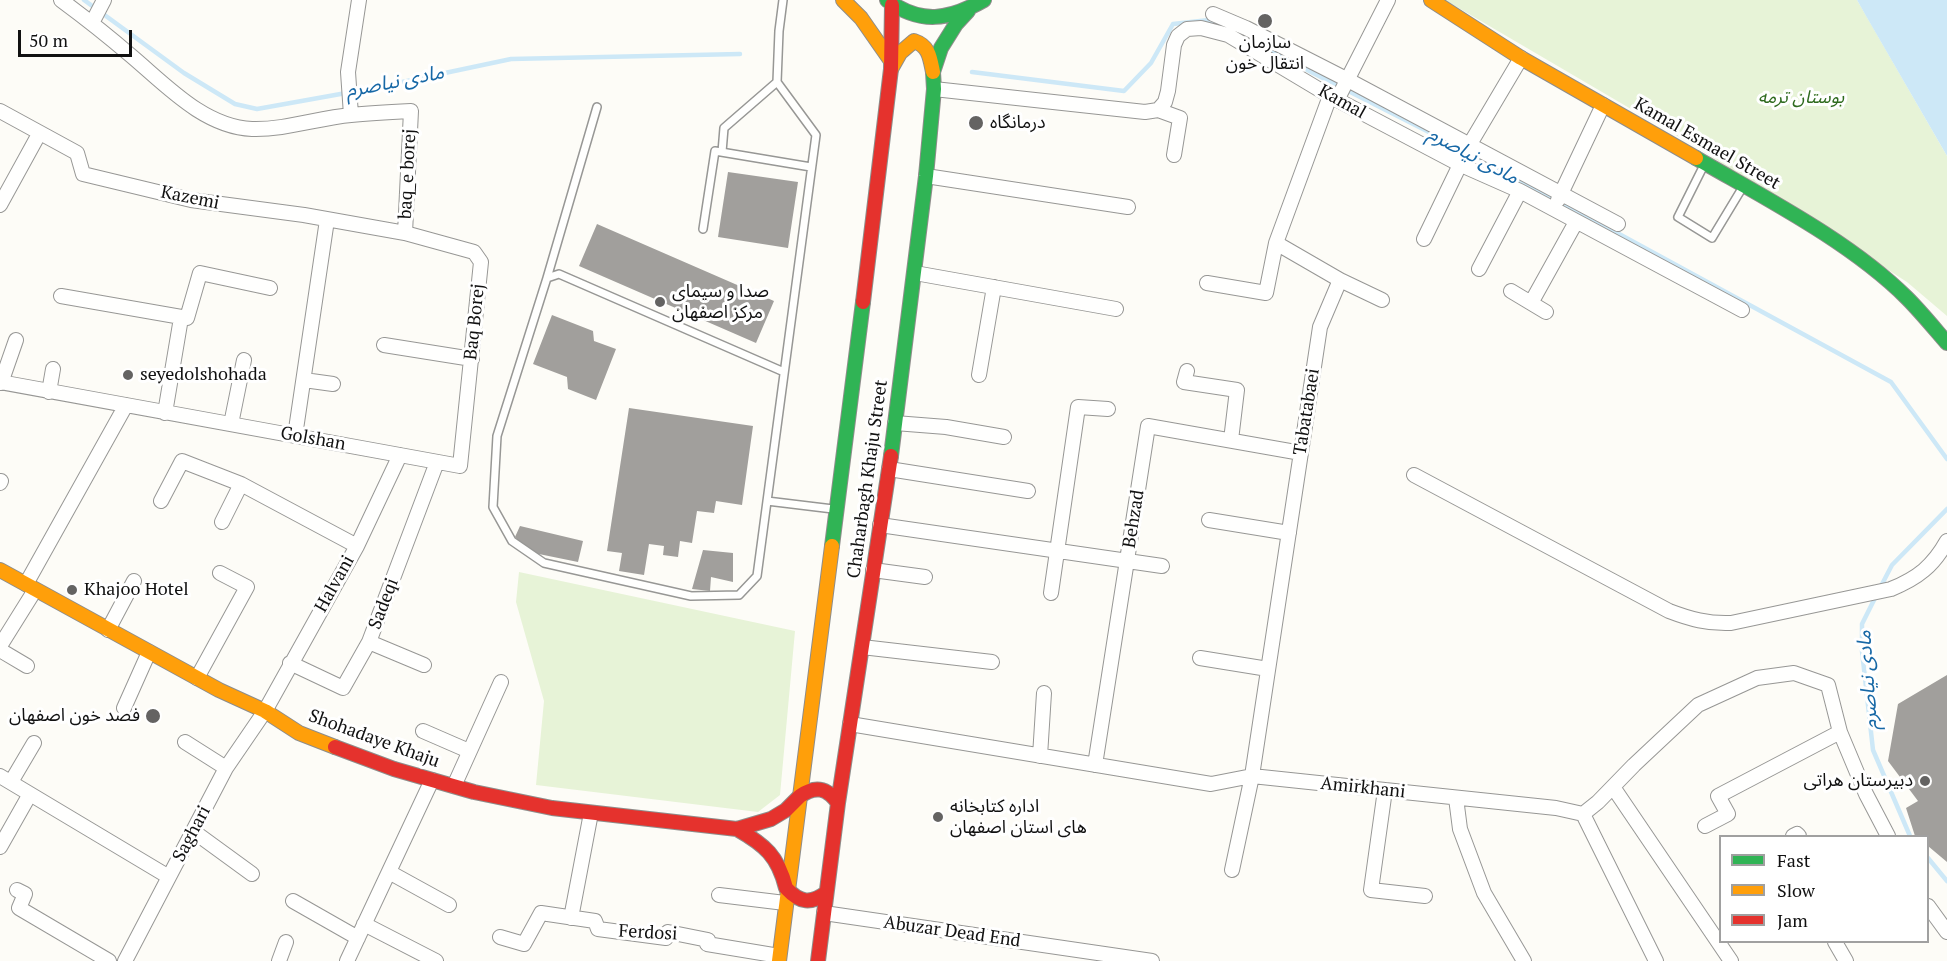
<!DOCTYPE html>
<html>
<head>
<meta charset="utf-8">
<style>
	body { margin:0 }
	#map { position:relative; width:1947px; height:961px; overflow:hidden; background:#fdfcf7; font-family:"PT Serif",serif }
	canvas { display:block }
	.legend { position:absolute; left:1719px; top:835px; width:210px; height:108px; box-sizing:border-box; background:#fff; border:2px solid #a0a0a0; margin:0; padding:8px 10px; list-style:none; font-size:18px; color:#111 }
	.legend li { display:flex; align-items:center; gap:12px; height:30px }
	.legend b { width:30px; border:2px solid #a0a0a0 }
	.scale { position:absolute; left:18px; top:30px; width:114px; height:27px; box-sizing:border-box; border:3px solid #111; border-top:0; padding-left:8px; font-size:18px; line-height:21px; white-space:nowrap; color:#111; -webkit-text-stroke:4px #fff; paint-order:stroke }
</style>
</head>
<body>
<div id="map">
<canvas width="1947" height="961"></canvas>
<ul class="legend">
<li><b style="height:8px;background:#30b455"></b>Fast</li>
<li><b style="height:8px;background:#ff9f0a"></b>Slow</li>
<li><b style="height:8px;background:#e5322d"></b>Jam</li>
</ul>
<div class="scale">50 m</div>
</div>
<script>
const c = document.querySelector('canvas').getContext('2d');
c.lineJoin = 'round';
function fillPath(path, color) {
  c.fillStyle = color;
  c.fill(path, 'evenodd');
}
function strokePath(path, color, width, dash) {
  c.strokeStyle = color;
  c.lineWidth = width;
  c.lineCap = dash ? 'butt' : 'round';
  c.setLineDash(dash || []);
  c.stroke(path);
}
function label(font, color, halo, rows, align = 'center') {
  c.font = font + ' "PT Serif","Noto Sans Arabic",serif';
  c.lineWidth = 6;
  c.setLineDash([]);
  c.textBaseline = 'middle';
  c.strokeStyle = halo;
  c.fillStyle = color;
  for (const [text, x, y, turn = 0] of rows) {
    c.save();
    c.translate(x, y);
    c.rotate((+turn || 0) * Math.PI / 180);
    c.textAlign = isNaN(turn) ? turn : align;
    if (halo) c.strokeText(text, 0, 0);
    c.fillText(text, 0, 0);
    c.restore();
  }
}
fillPath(new Path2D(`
	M 1445,0 L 1857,0 L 1947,156 L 1947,316 L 1907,282 L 1701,150 Z
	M 519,572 L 795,631 L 780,795 L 758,812 L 536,785 L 544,701 L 516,602 Z`), '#e7f3d7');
fillPath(new Path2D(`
	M 1857,0 L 1947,0 L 1947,156 L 1866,16 Z`), '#cde8f7');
strokePath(new Path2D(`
	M 84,0 L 184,73 L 235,104 L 257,109 L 374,88 L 511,59 L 740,54
	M 972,72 L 1124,91 L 1151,63 L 1173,24 L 1209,20 L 1253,40 L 1313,73 L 1474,155 L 1891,382 L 1947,459
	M 1880,588 L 1892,565 L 1947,509
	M 1876,596 L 1862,624 L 1862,651 L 1873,750 L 1910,836
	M 1928,858 L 1947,881`), '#cde8f7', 4.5);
fillPath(new Path2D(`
	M 728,172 L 798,182 L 788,248 L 718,237 Z
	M 597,224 L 774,301 L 756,343 L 579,266 Z
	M 552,315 L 593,331 L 594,341 L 616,349 L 596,400 L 568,389 L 567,377 L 533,364 Z
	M 629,408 L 753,426 L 742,505 L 716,501 L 714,513 L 697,511 L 692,543 L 680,541 L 678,557 L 663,555 L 664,546 L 649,544 L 644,575 L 619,571 L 622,553 L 607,551 Z
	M 520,526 L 583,541 L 578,562 L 529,552 L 515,537 Z
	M 703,550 L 733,553 L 733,582 L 711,577 L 710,591 L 692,589 Z
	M 1947,675 L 1947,862 L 1928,846 L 1928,836 L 1915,836 L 1906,808 L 1918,801 L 1888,761 L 1898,704 Z`), '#a19f9c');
const lane = new Path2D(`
	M 783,0 L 779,31 L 777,82 L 816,135 L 757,576 L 739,595 L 691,596 L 544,563 L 512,541 L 493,507 L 497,436 L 547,278 L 559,274 L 784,372
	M 722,152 L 724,128 L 777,82
	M 1703,167 L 1678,217 L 1712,238 L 1741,190
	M 703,229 L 715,151 L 811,167
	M 547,278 L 597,107
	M 767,501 L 833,509`);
const street = new Path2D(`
	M 61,0 C 84,17 107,35 129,54 C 164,83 203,127 252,129 C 285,130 318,118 351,115 C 371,113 391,112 411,111 L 405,233
	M 1213,14 L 1246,28 L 1348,80 L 1618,224
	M 92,23 L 104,0
	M 934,89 L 1145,112 L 1158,110 L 1165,102 L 1168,91 L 1174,45 L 1178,36 L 1187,29 L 1201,28 L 1228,35 L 1330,96 L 1459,164 L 1520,191 L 1742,310
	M 1337,100 L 1388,0
	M 1158,110 L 1180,118 L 1174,155
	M 0,111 L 77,153 L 83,174 L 191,200 L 304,215 L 405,233 L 474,252 L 481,262 L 460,466 L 0,382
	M 351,115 L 348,72 L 359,0
	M 926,176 L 1128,207
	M 1558,200 L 1603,105
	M 0,205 L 39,134
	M 1424,239 L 1470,144 L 1521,58
	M 1479,269 L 1520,191
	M 915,273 L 1116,309
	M 1340,280 L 1382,300
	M 1207,283 L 1266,293 L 1276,243
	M 1511,291 L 1531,303
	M 61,296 L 187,318 L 200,273 L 270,288
	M 1546,312 L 1531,303 L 1576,222
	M 384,345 L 472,359
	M 1187,371 L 1184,382 L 1237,390 L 1231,440
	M 979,375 L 994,287
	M 304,380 L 333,384
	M 1,383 L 16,340
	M 49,392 L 53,369
	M 165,413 L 181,318
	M 895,423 L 946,427 L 1004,437
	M 231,424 L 244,360
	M 295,436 L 327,220
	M 889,469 L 1028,491
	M 1414,475 L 1669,611 C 1690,619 1708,624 1731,623 L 1891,589 C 1918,578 1933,566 1947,541
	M 0,483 L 1,481
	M 161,501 L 182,461 L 241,484 L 357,546
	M 1209,520 L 1289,533
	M 222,522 L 241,484
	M 880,525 L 1162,566
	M 873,570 L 925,577
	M 26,584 L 126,405
	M 1051,593 L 1078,407 L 1108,409
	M 108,630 L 134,581
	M 369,642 L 424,665
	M 0,646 L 35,590
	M 862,647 L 992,662
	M 0,650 L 27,666
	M 1200,658 L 1268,669
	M 290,663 L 343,688 L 369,642 L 437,462
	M 197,678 L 247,587 L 220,573
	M 124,708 L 149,652
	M 850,724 L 1211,784 L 1252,776 L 1556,808 L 1583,814 L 1598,802 L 1634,765 L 1698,705 L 1757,678 L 1794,673 L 1828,685 L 1840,732 L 1866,794 L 1888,836
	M 423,731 L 469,751
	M 185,742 L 226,768
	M 1040,756 L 1044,693
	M 1095,765 L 1148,426 L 1301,453
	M 0,776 L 169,877
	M 11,782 L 34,743
	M 454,786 L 501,682
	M 1613,787 L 1731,961
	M 1385,790 L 1371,890 L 1425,896
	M 1456,798 L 1460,829 L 1484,893 L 1524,961
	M 1583,814 L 1656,961
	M 1705,826 L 1728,814 L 1718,796 L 1840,732
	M 193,831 L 252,874
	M 1793,836 L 1797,834 L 1799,836
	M 0,847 L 30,794
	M 1232,870 L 1252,776 L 1320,327 L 1340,280 L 1276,243 L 1330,96
	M 389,872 L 449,905
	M 17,890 L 25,894 L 19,908 L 109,961
	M 719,895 L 785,903
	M 293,901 L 358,938
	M 1928,906 L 1947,932
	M 824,913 L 1152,961
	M 571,918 L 591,813
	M 364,924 L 436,961
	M 500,937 L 524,944 L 541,913 L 595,921 L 598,929 L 666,938 L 668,932 L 708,940 L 707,944 L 779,956
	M 1835,942 L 1846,961
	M 125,961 L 226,768 L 265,711 L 357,546 L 400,455
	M 279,961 L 286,942
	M 347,961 L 432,780`);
const fast = new Path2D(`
	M 887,0 C 921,25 949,20 984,0
	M 1696,158 C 1765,198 1851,242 1907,298 C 1921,312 1934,328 1947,343
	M 891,456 L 926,176 L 934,89 L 933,72 L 941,48 L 956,24 L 968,11
	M 832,546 L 863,302`);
const slow = new Path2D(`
	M 843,0 L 861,18 L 891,61
	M 1431,0 L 1521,58 L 1696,158
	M 891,69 L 900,53 L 914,41 C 929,46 930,57 933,72
	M 0,570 L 219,690 L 265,711 L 299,733 L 335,747
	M 779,961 L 832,546`);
const jam = new Path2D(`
	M 863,302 L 891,69 L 892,5
	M 335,747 L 394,769 L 474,792 L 552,808 L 737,829 L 771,819 L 786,810 L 800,796
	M 800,796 C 816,785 827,788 838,803
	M 737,829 C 765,845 778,856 786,888
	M 787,889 C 800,903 811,904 826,893
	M 818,961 L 838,803 L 891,456`);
strokePath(lane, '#979795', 10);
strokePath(street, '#979795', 16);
strokePath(fast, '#8e8d8b', 16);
strokePath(slow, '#8e8d8b', 16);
strokePath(jam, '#8e8d8b', 16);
strokePath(lane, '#fffffe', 7);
strokePath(street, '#fffffe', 14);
strokePath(fast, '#30b455', 14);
strokePath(slow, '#ff9f0a', 14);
strokePath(jam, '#e5322d', 14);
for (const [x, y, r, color] of [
	[1265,21,8,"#646362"],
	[976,123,8,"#646362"],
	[660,302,6,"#646362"],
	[128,375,6,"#646362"],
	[72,590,6,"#646362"],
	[153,716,8,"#646362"],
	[1925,781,6,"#646362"],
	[938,817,6,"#646362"]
]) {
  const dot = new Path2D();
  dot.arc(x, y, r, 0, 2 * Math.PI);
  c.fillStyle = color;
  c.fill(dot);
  strokePath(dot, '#fff', 2);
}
label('18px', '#111', '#fff', [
	["سازمان",1265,43,"center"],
	["انتقال خون",1265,64,"center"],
	["درمانگاه",990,123],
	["صدا و سیمای",672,292],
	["مرکز اصفهان",672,313],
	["seyedolshohada",140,375],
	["Khajoo Hotel",84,590],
	["فصد خون اصفهان",140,716,"right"],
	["دبیرستان هراتی",1913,781,"right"],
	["اداره کتابخانه",950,807],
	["های استان اصفهان",950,828]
], 'left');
label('italic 18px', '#2f6b1f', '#fff', [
	["بوستان ترمه",1801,98]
]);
label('18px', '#111', '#fff', [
	["Kamal",1342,102,29],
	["Kamal Esmael Street",1707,144,30],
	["baq_e borej",408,174,-87],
	["Kazemi",190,198,11],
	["Baq Borej",475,322,-84],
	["Tabatabaei",1307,412,-81],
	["Golshan",313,439,10],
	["Chaharbagh Khaju Street",868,479,-82],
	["Behzad",1134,519,-81],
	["Halvani",335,584,-61],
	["Sadeqi",384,604,-69],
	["Shohadaye Khaju",374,739,20],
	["Amirkhani",1363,788,6],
	["Saghari",192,834,-62],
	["Abuzar Dead End",952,932,8],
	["Ferdosi",648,933,3]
]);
label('italic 20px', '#1768a6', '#fff', [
	["مادی نیاصرم",395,82,-11],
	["مادی نیاصرم",1473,156,28],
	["مادی نیاصرم",1868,680,-94]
]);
</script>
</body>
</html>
